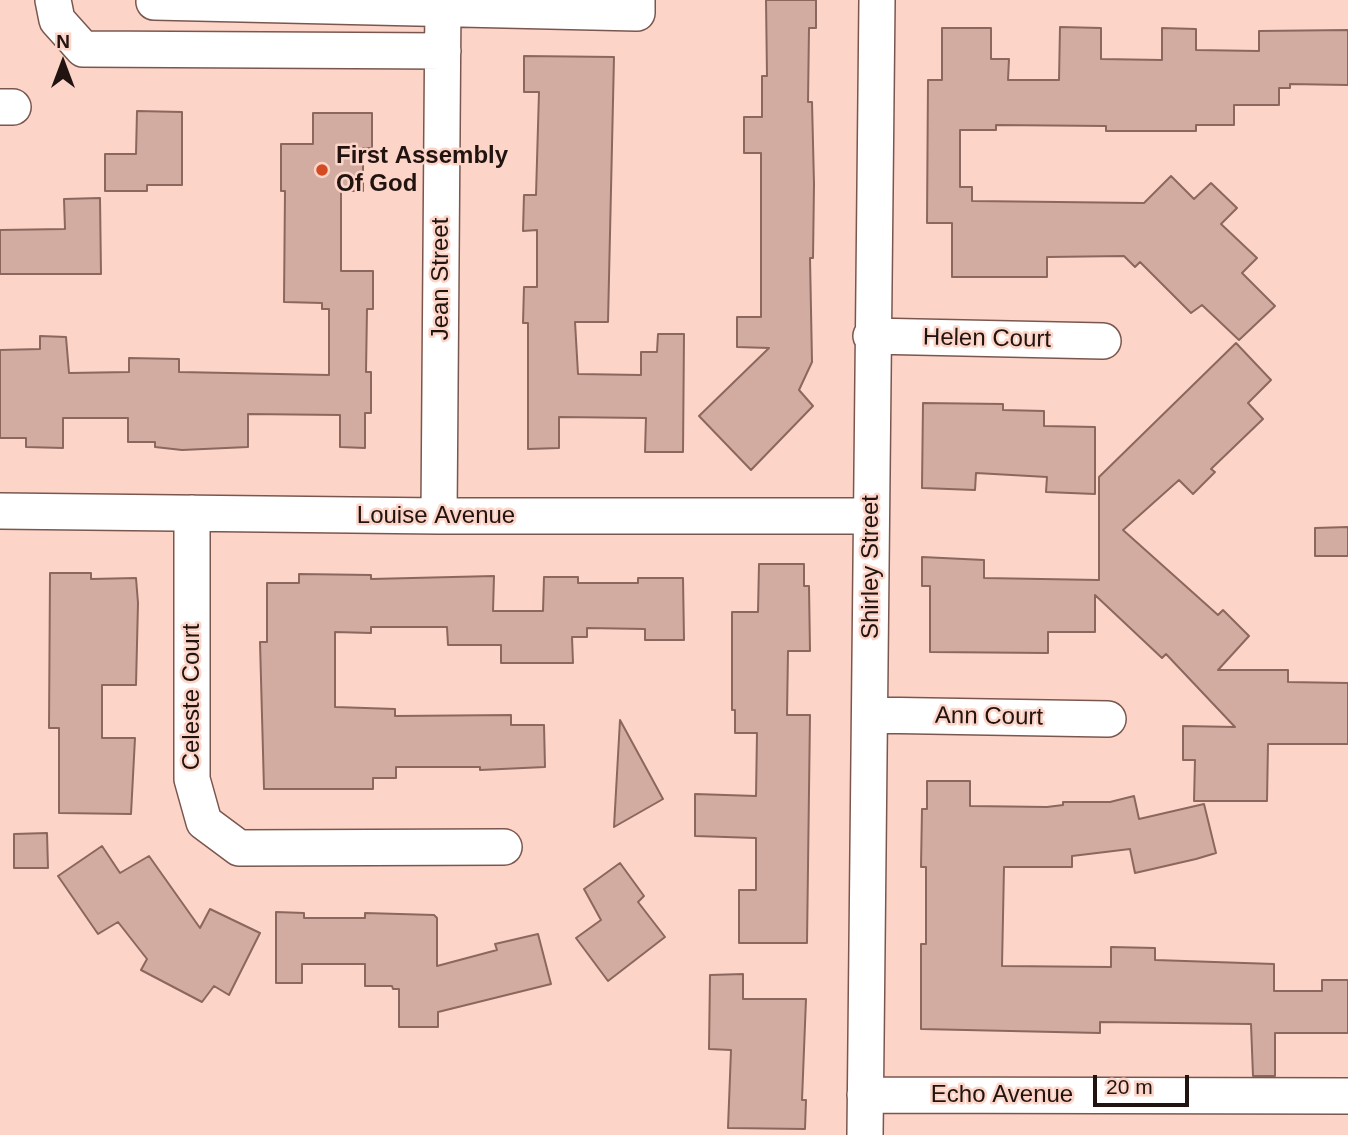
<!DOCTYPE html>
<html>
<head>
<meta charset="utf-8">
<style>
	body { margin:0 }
	#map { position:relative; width:1348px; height:1135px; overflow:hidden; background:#fdd4c8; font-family:Helvetica,sans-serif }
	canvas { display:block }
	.north { position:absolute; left:28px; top:28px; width:70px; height:70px; -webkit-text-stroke:5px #fdd4c8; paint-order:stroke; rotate:0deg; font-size:19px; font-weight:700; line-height:28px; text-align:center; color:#211410 }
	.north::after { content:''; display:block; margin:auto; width:24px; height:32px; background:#211410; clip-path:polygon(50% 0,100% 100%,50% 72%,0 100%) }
	.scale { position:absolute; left:1093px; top:1075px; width:96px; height:32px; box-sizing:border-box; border:4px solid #211410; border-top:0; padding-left:9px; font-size:21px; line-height:24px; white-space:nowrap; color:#211410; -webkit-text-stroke:5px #fdd4c8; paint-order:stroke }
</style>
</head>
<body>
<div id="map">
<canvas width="1348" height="1135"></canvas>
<div class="north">N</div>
<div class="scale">20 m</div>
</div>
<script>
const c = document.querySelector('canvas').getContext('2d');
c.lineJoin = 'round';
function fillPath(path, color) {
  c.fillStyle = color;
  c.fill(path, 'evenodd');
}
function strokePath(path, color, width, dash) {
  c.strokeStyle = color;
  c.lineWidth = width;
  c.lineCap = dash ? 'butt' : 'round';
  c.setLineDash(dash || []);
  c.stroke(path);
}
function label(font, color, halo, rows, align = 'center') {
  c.font = font + ' Helvetica,sans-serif';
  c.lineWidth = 5;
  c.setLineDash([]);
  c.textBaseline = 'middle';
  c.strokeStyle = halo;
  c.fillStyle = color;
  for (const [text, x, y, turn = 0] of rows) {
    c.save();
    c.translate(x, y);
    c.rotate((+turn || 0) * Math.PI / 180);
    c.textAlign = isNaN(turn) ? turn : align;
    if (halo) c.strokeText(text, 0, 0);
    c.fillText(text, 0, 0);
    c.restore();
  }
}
const building = new Path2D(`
	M 766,0 L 816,0 L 816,28 L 809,28 L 808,102 L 812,102 L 814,184 L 813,258 L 810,258 L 812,362 L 799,390 L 813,406 L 751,470 L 699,416 L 769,348 L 737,347 L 737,317 L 761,317 L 761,153 L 744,153 L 744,117 L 762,117 L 762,76 L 767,76 Z
	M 1060,27 L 1101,28 L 1101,59 L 1162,60 L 1162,28 L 1196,29 L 1196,50 L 1259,51 L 1259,31 L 1348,30 L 1348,85 L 1290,84 L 1290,88 L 1279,88 L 1279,105 L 1234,105 L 1234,125 L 1196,125 L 1196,131 L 1106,131 L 1106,126 L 996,125 L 996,130 L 960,130 L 960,187 L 972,187 L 972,201 L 1144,203 L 1171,176 L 1194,199 L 1211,183 L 1237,208 L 1221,224 L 1257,258 L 1242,273 L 1275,306 L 1239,340 L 1202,305 L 1191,313 L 1140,262 L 1135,267 L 1124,256 L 1047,257 L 1047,277 L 952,277 L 952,223 L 927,223 L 928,80 L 942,80 L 942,28 L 991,28 L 991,59 L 1009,59 L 1008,80 L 1059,80 Z
	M 524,56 L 614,57 L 608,322 L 575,322 L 578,374 L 641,375 L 641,352 L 657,352 L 658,334 L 684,334 L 683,452 L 645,452 L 646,418 L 559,417 L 559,448 L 528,449 L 528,323 L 523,323 L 524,287 L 537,287 L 537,230 L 523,231 L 524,195 L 536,195 L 539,92 L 524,92 Z
	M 137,111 L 182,112 L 182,185 L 147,185 L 147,191 L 105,191 L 105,154 L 136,154 Z
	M 313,113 L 372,113 L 372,148 L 363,148 L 363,191 L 341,191 L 341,271 L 373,271 L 373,309 L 367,309 L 366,372 L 371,372 L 371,413 L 365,413 L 365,448 L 340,447 L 340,415 L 248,414 L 248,447 L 182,450 L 155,447 L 155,442 L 128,442 L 128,418 L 63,418 L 63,448 L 26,447 L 26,438 L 0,438 L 0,350 L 40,349 L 40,336 L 66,337 L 69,373 L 129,372 L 129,358 L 179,359 L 179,372 L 329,375 L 329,309 L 322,309 L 322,303 L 284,302 L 285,191 L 281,191 L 281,144 L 313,144 Z
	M 100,198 L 101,274 L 0,274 L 0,230 L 65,229 L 64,199 Z
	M 1236,343 L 1271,380 L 1248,403 L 1263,419 L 1211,469 L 1215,472 L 1193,494 L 1179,480 L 1123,530 L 1218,615 L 1223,610 L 1249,636 L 1218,670 L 1288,670 L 1288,682 L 1348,683 L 1348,744 L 1268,744 L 1267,801 L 1194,801 L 1195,760 L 1183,760 L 1183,726 L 1235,727 L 1166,654 L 1162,658 L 1095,595 L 1095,632 L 1048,632 L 1048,653 L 930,652 L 930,586 L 922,586 L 922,557 L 984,560 L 984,578 L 1099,580 L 1099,477 Z
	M 923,403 L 1003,404 L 1003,410 L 1044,411 L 1044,426 L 1095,427 L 1095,494 L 1046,492 L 1047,477 L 976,473 L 975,490 L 922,488 Z
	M 1348,527 L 1348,556 L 1315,556 L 1315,528 Z
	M 759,564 L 804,564 L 804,586 L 809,586 L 810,651 L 788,651 L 787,715 L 810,715 L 807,943 L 739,943 L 739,890 L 756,890 L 756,838 L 695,836 L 695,794 L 756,796 L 757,733 L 735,733 L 735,710 L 732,710 L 732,612 L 758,612 Z
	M 50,573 L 91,573 L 91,579 L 136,578 L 138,603 L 136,685 L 102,685 L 102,738 L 135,738 L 131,814 L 59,813 L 59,728 L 49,728 Z
	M 299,574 L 371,575 L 371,579 L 494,576 L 493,611 L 543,611 L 544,577 L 578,577 L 578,583 L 638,583 L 638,578 L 683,578 L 684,640 L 645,640 L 645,629 L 587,628 L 587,637 L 572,637 L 573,663 L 501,663 L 501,645 L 448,645 L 447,627 L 371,627 L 371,633 L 335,632 L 335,707 L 395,709 L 395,716 L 511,715 L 511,725 L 544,725 L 545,767 L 480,770 L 480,767 L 396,767 L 396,778 L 373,778 L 373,789 L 264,789 L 260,642 L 267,642 L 267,583 L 299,583 Z
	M 620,720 L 663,799 L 614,827 Z
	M 927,781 L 970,781 L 970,806 L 1047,807 L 1063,805 L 1063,802 L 1110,802 L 1134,796 L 1139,819 L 1204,804 L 1216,853 L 1196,859 L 1135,873 L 1130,849 L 1072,856 L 1072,867 L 1004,867 L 1002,966 L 1111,967 L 1111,947 L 1155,948 L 1155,960 L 1274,964 L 1274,991 L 1322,991 L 1322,980 L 1348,980 L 1348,1033 L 1275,1033 L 1275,1076 L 1253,1076 L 1251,1024 L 1100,1022 L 1100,1033 L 921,1029 L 921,944 L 926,944 L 926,867 L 921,867 L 922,809 L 927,809 Z
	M 47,833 L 48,868 L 14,868 L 14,834 Z
	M 102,846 L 120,873 L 149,856 L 200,928 L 210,909 L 260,933 L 229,995 L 214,986 L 202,1002 L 141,970 L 147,959 L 118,922 L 98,934 L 58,876 Z
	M 620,863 L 644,896 L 638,902 L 665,937 L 608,981 L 576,938 L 601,920 L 584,889 Z
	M 276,912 L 304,913 L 304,918 L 365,918 L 365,913 L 434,915 L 437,918 L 437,966 L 497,950 L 495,944 L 538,934 L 551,984 L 438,1012 L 438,1027 L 399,1027 L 399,989 L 393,989 L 392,986 L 365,986 L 365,964 L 302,964 L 302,983 L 276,983 Z
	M 743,974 L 743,999 L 806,999 L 802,1100 L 806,1100 L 805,1129 L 728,1128 L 731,1050 L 709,1049 L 710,975 Z`);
fillPath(building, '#d3aca1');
strokePath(building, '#8b675d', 2);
const minor = new Path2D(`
	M 53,0 L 57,20 L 83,49 L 443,51
	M 154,2 L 637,13 L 637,0
	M 0,107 L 13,107
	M 871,336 L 1103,341
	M 0,511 L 439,516 L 871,516
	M 192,513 L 192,779 L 204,822 L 239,848 L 504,847
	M 439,516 L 443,0
	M 870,715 L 1108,719
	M 865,1095 L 1348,1096
	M 865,1135 L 877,0`);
strokePath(minor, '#7a574e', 38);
strokePath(minor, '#fff', 35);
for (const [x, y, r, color] of [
	[322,170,7,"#d34a23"]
]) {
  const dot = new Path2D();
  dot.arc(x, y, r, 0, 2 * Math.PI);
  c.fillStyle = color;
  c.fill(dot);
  strokePath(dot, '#fdd4c8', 2.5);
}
label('bold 24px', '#211410', '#fdd4c8', [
	["First Assembly",336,156],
	["Of God",336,184]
], 'left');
label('24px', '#211410', '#fdd4c8', [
	["Jean Street",441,279,-90],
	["Helen Court",987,339,1],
	["Louise Avenue",436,516],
	["Shirley Street",871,567,-90],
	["Celeste Court",192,697,-90],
	["Ann Court",989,717,1],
	["Echo Avenue",1002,1095]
]);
</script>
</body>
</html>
